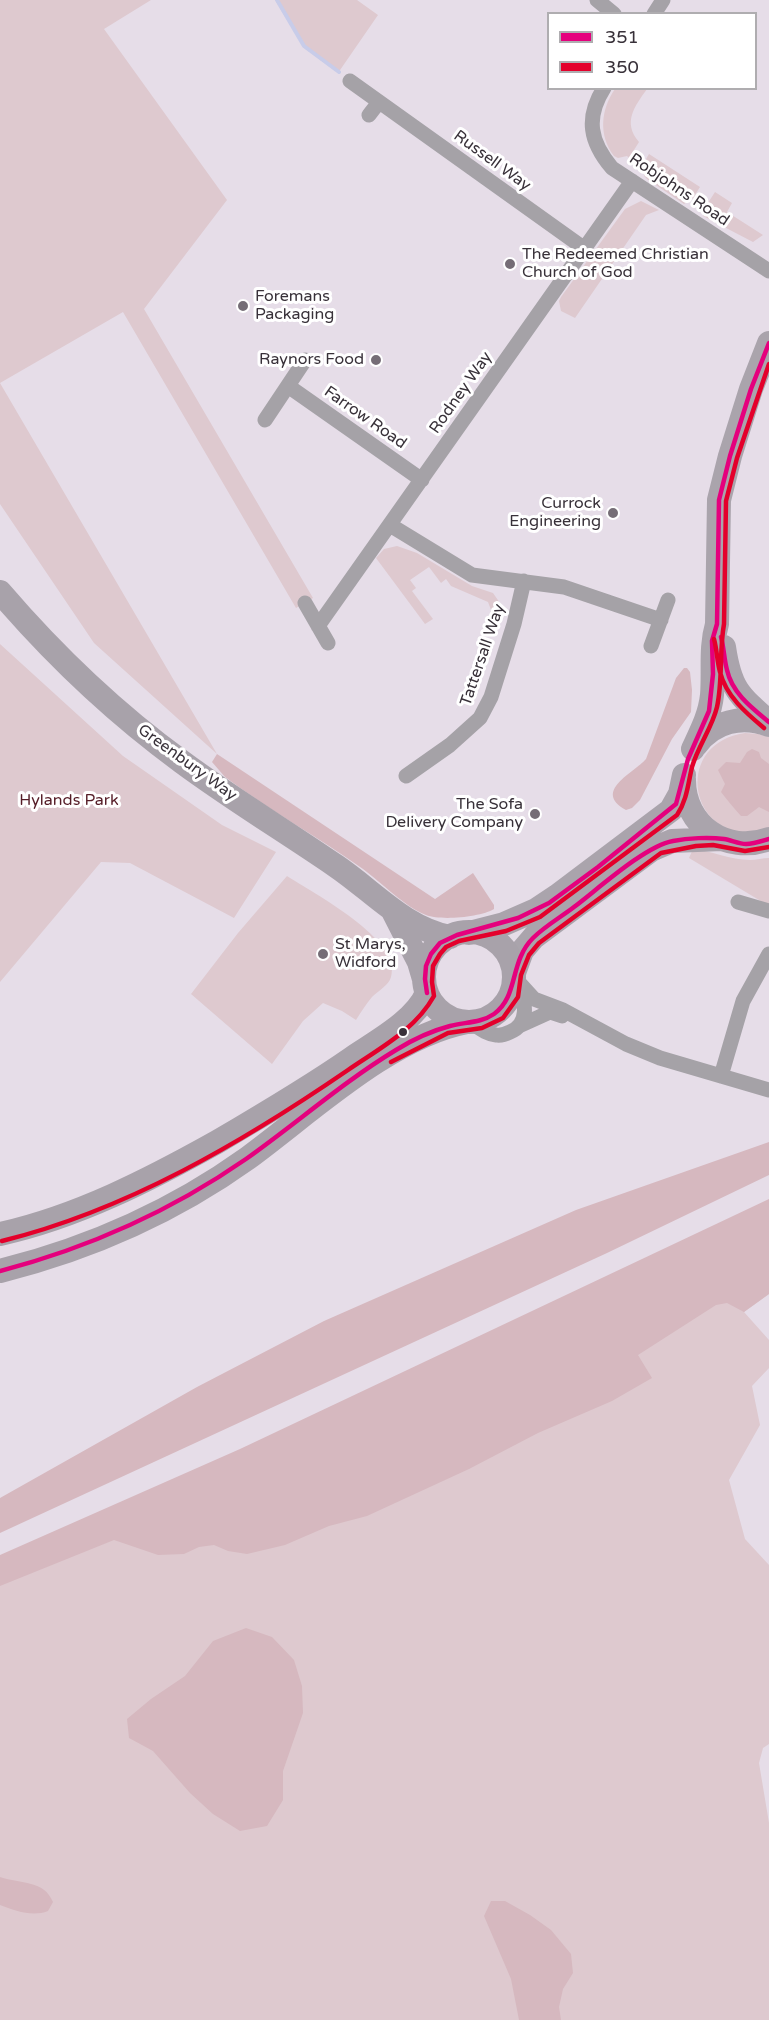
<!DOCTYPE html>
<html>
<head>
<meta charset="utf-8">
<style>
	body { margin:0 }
	#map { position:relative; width:769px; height:2020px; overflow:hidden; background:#e6dde8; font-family:"Varela Round",sans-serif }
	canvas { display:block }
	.legend { position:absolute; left:547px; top:12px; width:210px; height:78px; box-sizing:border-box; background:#fff; border:2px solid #afadb0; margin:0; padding:8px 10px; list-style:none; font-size:18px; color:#383139 }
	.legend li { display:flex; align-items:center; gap:12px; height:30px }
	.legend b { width:30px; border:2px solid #afadb0 }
</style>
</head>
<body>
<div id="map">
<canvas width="769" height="2020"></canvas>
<ul class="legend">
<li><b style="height:8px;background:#e5007d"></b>351</li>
<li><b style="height:8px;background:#e4002b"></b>350</li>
</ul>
</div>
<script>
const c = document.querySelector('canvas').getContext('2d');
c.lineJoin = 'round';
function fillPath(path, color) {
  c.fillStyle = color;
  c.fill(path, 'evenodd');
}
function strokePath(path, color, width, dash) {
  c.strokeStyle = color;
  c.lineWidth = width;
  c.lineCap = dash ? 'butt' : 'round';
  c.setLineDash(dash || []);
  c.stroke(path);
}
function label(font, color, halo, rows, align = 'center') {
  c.font = font + ' "Varela Round",sans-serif';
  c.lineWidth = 6;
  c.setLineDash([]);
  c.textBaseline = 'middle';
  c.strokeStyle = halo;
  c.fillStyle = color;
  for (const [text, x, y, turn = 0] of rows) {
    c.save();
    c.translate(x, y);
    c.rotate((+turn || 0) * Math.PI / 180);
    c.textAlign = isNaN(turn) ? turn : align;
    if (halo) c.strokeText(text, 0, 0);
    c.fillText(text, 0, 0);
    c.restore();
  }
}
fillPath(new Path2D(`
	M 0,0 L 151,0 L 104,29 L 227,200 L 144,309 L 313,598 L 296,608 L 123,312 L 0,383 L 217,754 L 94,643 L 0,504 Z
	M 275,0 L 357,0 L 378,15 L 338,73 L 304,48 Z
	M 615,89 L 647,89 C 635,106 622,122 639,142 L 629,158 L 627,156 L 618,158 L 614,156 C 598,135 601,109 615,89 Z
	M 649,154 L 700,187 L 693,198 L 684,204 L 647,179 L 644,176 L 644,168 L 642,166 Z
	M 715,192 L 732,203 L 727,212 L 763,235 L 753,242 L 703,216 L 704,209 Z
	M 641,201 L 659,210 L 646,215 L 575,318 L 561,311 L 559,301 L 561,297 L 625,209 Z
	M 397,546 L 417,553 L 472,586 L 493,593 L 502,606 L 501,617 L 493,615 L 488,602 L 451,586 L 446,579 L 441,583 L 429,567 L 410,580 L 416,588 L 412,591 L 433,619 L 425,624 L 376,558 L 384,549 Z
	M 0,644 L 123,756 L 222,825 L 276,852 L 234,918 L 130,863 L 101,862 L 0,982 Z
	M 745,733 L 758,734 L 769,737 L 769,830 C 691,852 668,744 745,733 Z
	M 693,849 C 712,851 730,860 750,860 C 756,860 763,858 769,858 L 769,906 L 689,858 Z
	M 287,876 C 313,893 403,940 391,977 C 389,985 378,991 372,997 C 366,1004 361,1012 356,1020 L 342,1011 L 323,1003 L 303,1021 L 272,1064 L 191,994 L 238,933 Z
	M 611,1292 L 769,1294 L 744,1312 L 769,1340 L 769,1368 L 752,1386 L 760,1425 L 729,1480 L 745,1539 L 769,1565 L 769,1744 L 763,1748 L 759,1763 L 769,1823 L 769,2020 L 0,2020 L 0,1575 Z`), '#dec9cf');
fillPath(new Path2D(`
	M 684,668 L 687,668 L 690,672 L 692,690 L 691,712 L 672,739 L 640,800 L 632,808 L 626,810 C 592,791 634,773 646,759 L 676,678 Z
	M 752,749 L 759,752 L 761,758 L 769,764 L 769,812 L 759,807 L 747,816 L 741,816 C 734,808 728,801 721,792 L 725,784 L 718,770 L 726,762 L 740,763 L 747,752 Z
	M 217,754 L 435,899 L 473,873 L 494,905 L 494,909 C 481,917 441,921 426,915 C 405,907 382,883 363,869 C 318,837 269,810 225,777 L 212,762 Z
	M 769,1142 L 769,1175 L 607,1253 L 0,1533 L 0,1498 L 197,1387 L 324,1321 L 576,1210 Z
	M 769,1199 L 769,1294 L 744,1312 L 727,1303 L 716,1305 L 638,1355 L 652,1378 L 612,1401 L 538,1433 L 469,1469 L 367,1516 L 329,1526 L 285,1545 L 247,1554 L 228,1551 L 214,1545 L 199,1547 L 184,1554 L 158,1555 L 114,1540 L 0,1586 L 0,1555 L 240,1449 Z
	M 246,1628 L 272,1637 L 294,1660 L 302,1686 L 303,1713 L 283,1771 L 283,1800 L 267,1826 L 240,1831 L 213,1814 L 190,1793 L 153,1751 L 129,1738 L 127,1719 L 151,1699 L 185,1676 L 213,1641 Z
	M 0,1877 C 21,1884 44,1880 53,1902 L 48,1911 C 33,1917 15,1911 0,1905 Z
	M 491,1901 L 505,1901 L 530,1915 L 551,1930 L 571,1954 L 573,1973 L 563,1989 L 559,2007 L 561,2020 L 519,2020 L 511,1979 L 484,1916 Z`), '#d6b8bf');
strokePath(new Path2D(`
	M 277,0 L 304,46 L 339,72`), '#c8cce9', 4);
strokePath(new Path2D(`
	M 597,0 L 614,14
	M 654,14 L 663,0
	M 350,81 L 585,249
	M 604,88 C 585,118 590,142 612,168 L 769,271
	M 369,115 L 379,102
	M 288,386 L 422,480
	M 265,420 L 305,360
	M 390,525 L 472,575 L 564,587 L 661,620
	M 305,603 L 328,643
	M 318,626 L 632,181
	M 651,646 L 668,600
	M 406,776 L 450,745 L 480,718 L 491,697 L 514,624 L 524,581
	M 738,902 L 769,911
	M 514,977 L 534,999 L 563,1010 L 626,1044 L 660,1058 L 769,1090
	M 470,1022 C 478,1027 486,1034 496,1035 C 501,1036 506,1034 510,1032 C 530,1024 525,1002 520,986
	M 519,1026 L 550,1012 L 562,1016
	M 721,1076 L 743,1001 L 769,954`), '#a5a2a7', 15);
strokePath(new Path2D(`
	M 724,647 C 730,688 738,695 769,722
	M 696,745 C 714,721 742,715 769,725
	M 693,749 C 701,732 710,715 712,695 C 714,671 710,648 717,624 L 719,500 L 730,456 L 751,389 L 769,343
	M 684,780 C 684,825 726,855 769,839
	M 469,933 L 504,924 L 536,910 L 557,896 L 671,810 L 680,794 L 684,775
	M 514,973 L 522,951 L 534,937 L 651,850 L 672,841 L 722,839`), '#aaa4ac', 24);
strokePath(new Path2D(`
	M 0,592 C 54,655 115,713 182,762 C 232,799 285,831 336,866 C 373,891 404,928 450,937
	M 393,911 L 419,962 L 424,979
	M424 977a45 45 0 1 1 90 0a45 45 0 1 1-90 0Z
	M 0,1234 C 77,1217 149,1180 217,1142 C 263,1115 309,1088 352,1058 C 377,1041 415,1021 427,993
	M 0,1271 C 88,1249 174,1211 248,1158 C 311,1112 389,1037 467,1022`), '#a8a2aa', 24);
strokePath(new Path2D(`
	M 721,637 C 724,648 724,659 727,670 C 732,693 752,708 769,722
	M 427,993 L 425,979 L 426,966 L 431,954 L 440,943 L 457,935 L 518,918 L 549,903 L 598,867 L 676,804 L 688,759 L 709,711 L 713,674 L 712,641 L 717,624 L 719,500 L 730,456 L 751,389 L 769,343
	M 0,1271 C 88,1248 171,1211 246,1159 C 297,1123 343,1082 396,1050 C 412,1040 431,1031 450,1026 C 465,1022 481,1023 494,1014 C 519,996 509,962 533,938 C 545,926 561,917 574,907 C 598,889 645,846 673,841 C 688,838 709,837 724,839 C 731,840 739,844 746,844 C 754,844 762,841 769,839`), '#e5007d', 4.5);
strokePath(new Path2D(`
	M 714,639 C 717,650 717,661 720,672 C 726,696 746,713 764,728
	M 391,1062 L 448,1033 L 482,1028 L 503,1018 L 518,997 L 521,975 L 529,955 L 539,943 L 661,853 L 696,846 L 713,845 L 745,851 L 769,847
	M 2,1241 C 127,1210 243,1142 348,1070 C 380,1048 415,1030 434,996 L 432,982 L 433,966 L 440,954 L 446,947 L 459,941 L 506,931 L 540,917 L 677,815 C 687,800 688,784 692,767 C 698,746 712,728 717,707 C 723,680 719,652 724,624 L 726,501 L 737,458 L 769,364`), '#e4002b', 4.5);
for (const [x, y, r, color] of [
	[510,264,6,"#756d76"],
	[243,306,6,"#756d76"],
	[376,360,6,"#756d76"],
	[613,513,6,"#756d76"],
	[535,814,6,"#756d76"],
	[323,954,6,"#756d76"],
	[403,1032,5,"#383139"]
]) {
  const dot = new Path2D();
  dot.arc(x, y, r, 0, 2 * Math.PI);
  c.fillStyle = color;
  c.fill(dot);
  strokePath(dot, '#fff', 2);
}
label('16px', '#383139', '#fff', [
	["Russell Way",492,161,36],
	["Robjohns Road",679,190,34],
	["Rodney Way",461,393,-55],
	["Farrow Road",365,418,35],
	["Tattersall Way",483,655,-71],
	["Greenbury Way",187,763,36]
]);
label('16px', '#383139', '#fff', [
	["The Redeemed Christian",522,255],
	["Church of God",522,273],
	["Foremans",255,297],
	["Packaging",255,315],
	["Raynors Food",364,360,"right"],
	["Currock",601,504,"right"],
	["Engineering",601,522,"right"],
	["The Sofa",523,805,"right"],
	["Delivery Company",523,823,"right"],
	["St Marys,",335,945],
	["Widford",335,963]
], 'left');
label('16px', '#551c27', '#fff', [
	["Hylands Park",69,801]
]);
</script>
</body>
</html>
